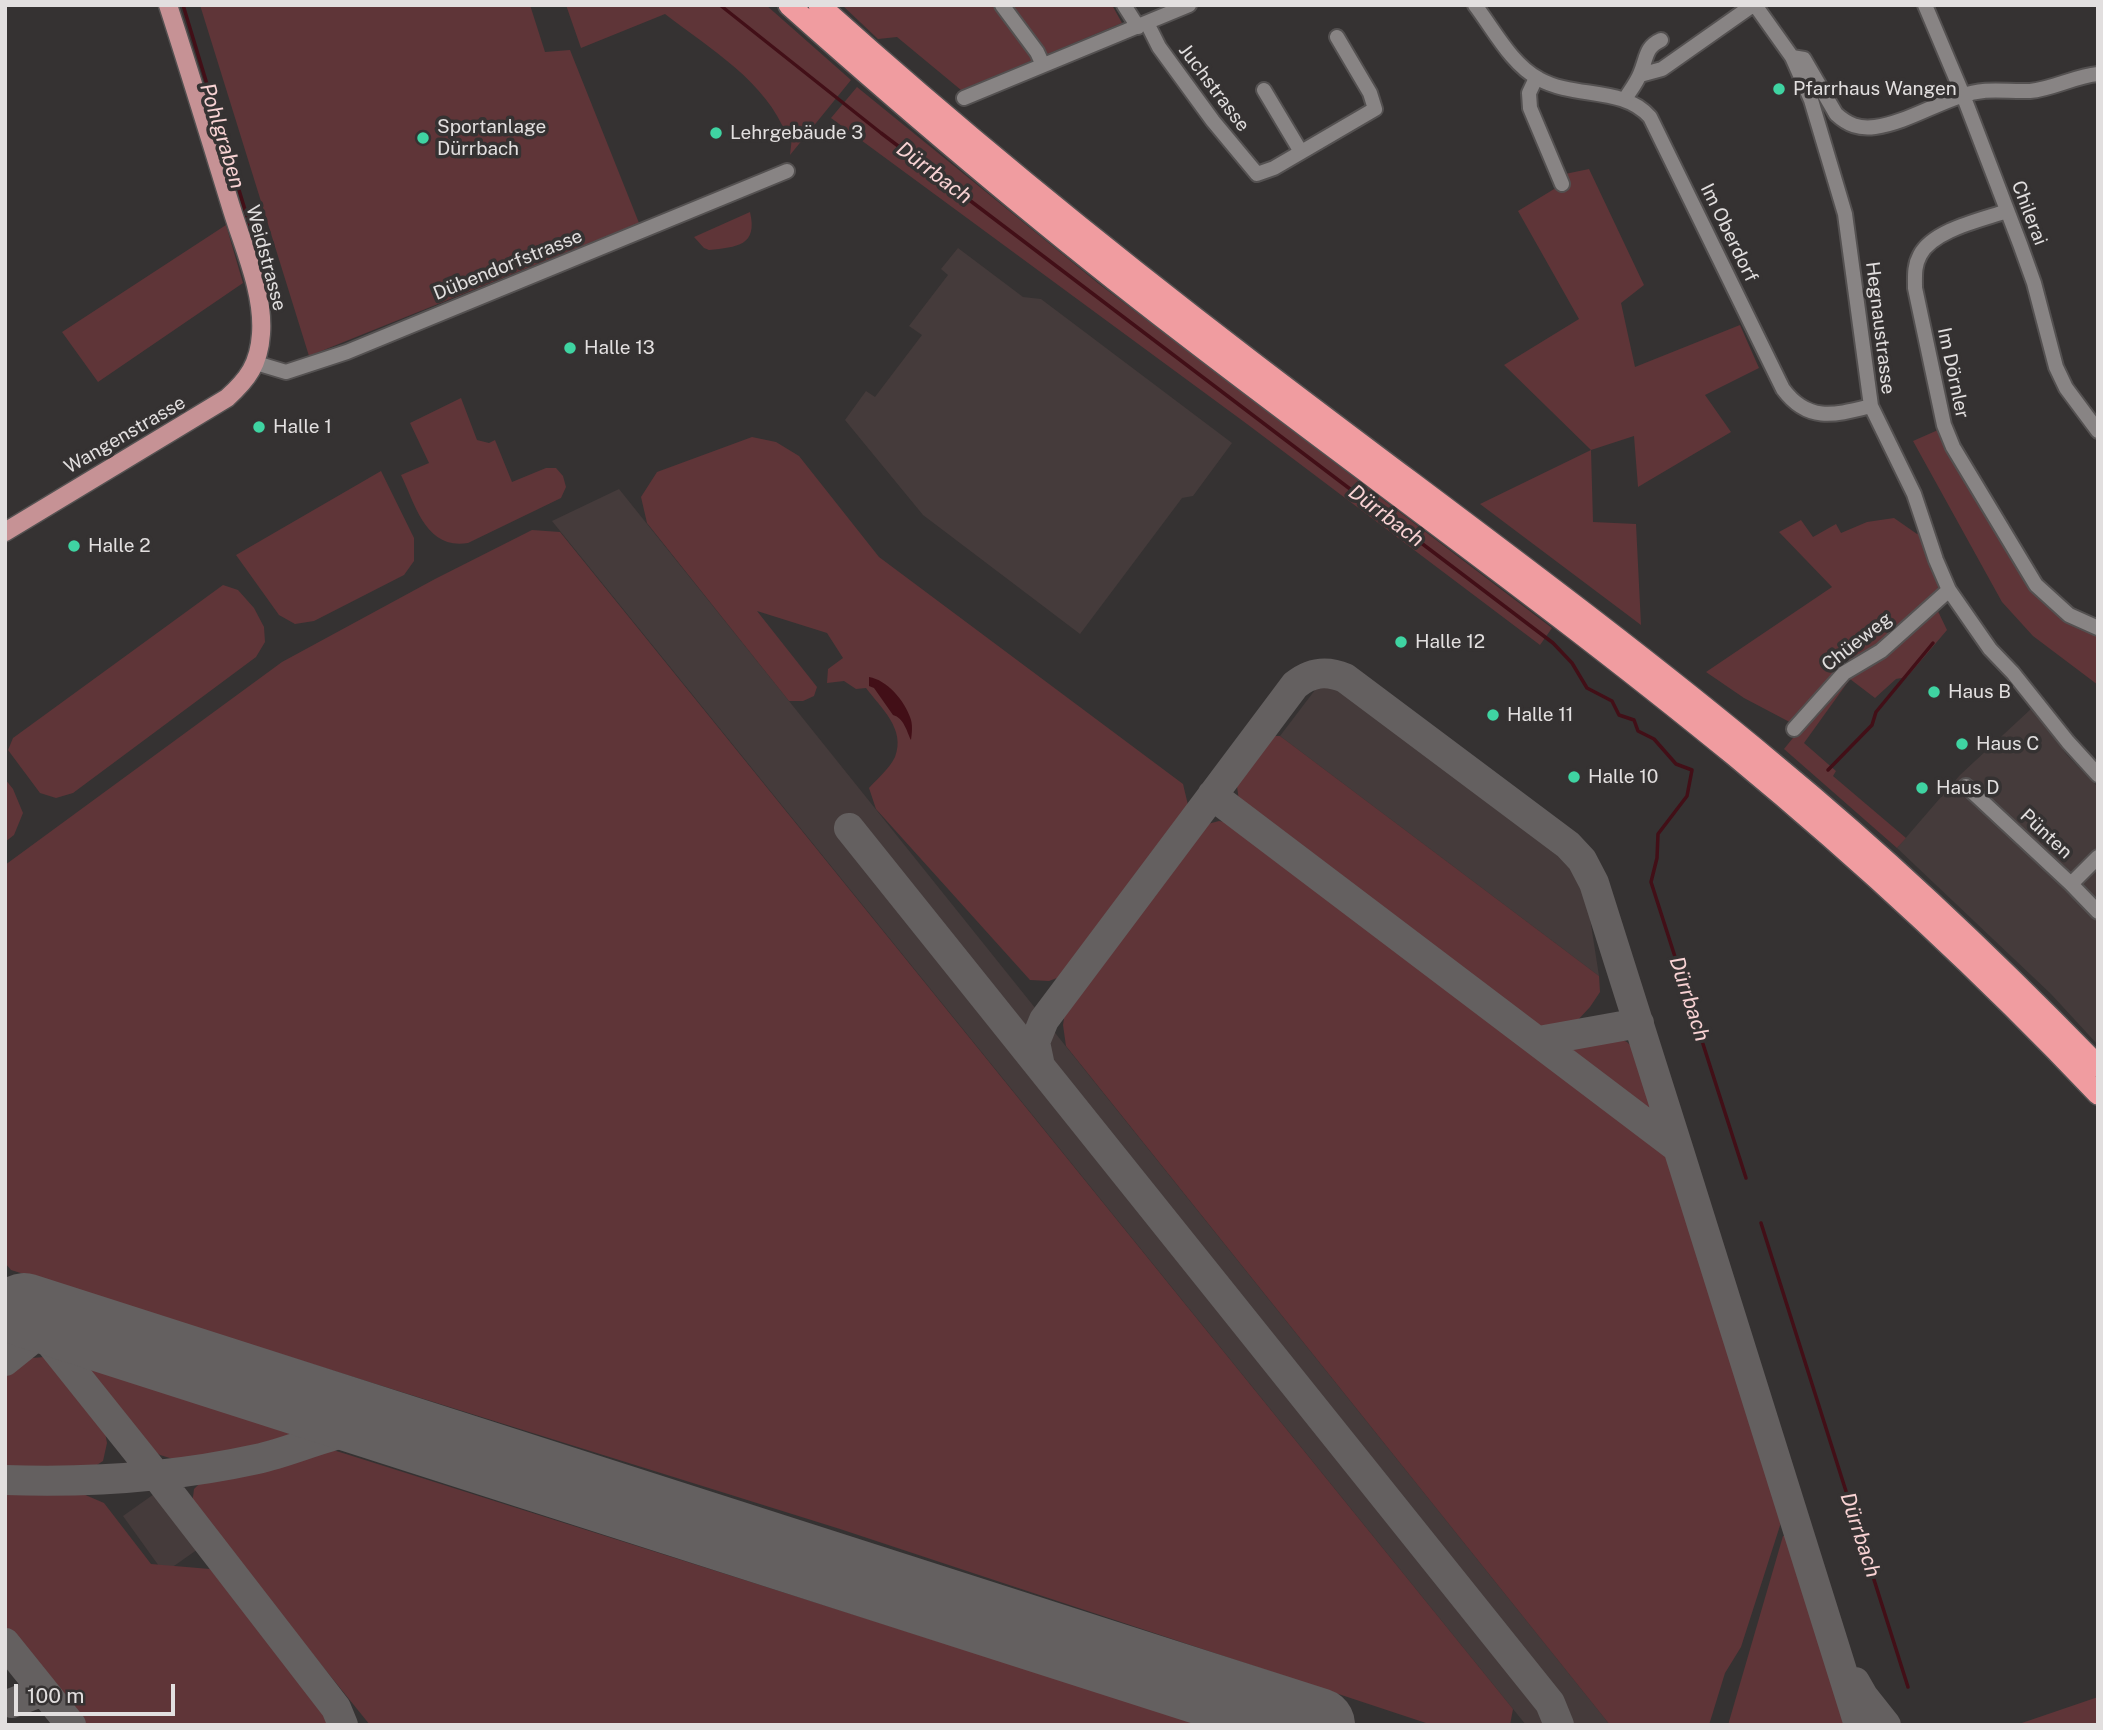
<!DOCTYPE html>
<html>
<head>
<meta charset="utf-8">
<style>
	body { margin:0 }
	#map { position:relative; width:2103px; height:1730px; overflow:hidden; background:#353232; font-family:"Public Sans",sans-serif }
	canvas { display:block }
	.frame { position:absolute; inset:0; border:7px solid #e2dfdf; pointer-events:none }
	.scale { position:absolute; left:14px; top:1684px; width:161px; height:32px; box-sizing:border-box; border:4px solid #e2dfdf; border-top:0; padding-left:9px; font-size:21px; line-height:24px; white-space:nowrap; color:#e2dfdf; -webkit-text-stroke:5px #353232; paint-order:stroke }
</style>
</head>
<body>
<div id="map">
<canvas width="2103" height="1730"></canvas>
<div class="frame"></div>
<div class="scale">100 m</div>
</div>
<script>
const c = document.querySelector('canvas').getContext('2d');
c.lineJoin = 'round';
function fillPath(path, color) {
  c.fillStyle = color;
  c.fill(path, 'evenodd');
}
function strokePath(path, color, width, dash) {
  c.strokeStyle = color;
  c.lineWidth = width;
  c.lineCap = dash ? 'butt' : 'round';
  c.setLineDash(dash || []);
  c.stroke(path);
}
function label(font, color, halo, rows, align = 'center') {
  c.font = font + ' "Public Sans",sans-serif';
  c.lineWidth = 7;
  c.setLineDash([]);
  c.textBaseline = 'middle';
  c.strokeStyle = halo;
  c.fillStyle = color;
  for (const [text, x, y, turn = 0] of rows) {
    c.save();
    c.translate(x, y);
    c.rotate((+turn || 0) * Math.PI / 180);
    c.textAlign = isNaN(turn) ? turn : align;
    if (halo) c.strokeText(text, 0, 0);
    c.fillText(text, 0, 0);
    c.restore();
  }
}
fillPath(new Path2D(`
	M 958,248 L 1023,297 L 1041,299 L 1232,443 L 1193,496 L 1182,498 L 1080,634 L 923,515 L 845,420 L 866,391 L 875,397 L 922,335 L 909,326 L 948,275 L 941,269 Z
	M 619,489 L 1610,1725 L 1526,1725 L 552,521 Z
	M 1337,661 L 1578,841 L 1599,976 L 1280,736 Z
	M 2032,708 L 2067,755 L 2098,787 L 2098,1045 L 2051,994 L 1897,848 L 1960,775 Z
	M 164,1487 L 208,1542 L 164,1573 L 123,1516 Z`), '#453b3b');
fillPath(new Path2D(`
	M 200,5 L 530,5 L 545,52 L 570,50 L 639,223 L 309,356 Z
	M 566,5 L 766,5 L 851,80 L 790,155 L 792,137 L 787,136 C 766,81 710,49 665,14 L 581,48 Z
	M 842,5 L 1112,5 L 1122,23 L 961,90 L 897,37 L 878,39 Z
	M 857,87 L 1099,284 L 1552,628 L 1540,645 L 1247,424 L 831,118 Z
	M 1589,169 L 1644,285 L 1621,303 L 1635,367 L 1740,325 L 1759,368 L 1705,395 L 1731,432 L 1638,487 L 1634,436 L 1591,450 L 1593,522 L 1636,524 L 1641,625 L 1480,504 L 1591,450 L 1504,365 L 1579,319 L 1518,211 L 1564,183 L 1565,174 Z
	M 750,212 C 758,246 737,247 709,250 L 704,248 L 694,237 Z
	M 226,225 L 243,283 L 98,382 L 62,332 Z
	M 461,398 L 477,440 L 489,443 L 495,440 L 512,482 L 546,468 L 556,468 L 563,476 L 566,487 L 561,498 L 468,543 C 426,550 416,506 401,475 L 429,463 L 410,423 Z
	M 1938,430 L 1945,449 L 1967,478 L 2031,586 L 2098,633 L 2098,685 L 2033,636 L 2002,602 L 1913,441 Z
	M 752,437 L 776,442 L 799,456 L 879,557 L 1183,784 L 1188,805 L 1178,828 L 1070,973 L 1049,981 L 1030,980 L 876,809 L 869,788 C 877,779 890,768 895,757 C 906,729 881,708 866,688 L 856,689 L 844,681 L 827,683 L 828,669 L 843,658 L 827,633 L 757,611 L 817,687 L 814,696 L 803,701 L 789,701 L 647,523 L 641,497 L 657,472 Z
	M 381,471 L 414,538 L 414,561 L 404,575 L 314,621 L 295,624 L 279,615 L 236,555 Z
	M 1894,518 L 1917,534 L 1925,529 L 1949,590 L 1935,605 L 1947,630 L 1907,677 L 1896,679 L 1875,698 L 1850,679 L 1804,743 L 1836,771 L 1833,776 L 1906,838 L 1897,848 L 1784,749 L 1801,728 L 1744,698 L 1706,672 L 1832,587 L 1779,532 L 1801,520 L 1813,537 L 1836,524 L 1841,533 L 1867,522 Z
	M 532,530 L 560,532 L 1513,1709 L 1510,1725 L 1432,1725 L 840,1529 L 11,1270 L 5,1263 L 5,865 L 282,662 L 435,579 Z
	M 223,585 L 238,590 L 254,608 L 264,627 L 265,642 L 256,657 L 73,793 L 56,798 L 40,793 L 8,750 L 13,738 Z
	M 1272,736 L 1280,736 L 1599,976 L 1600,992 L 1590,1007 L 1576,1022 L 1557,1028 L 1532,1025 L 1252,818 L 1239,801 L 1236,779 L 1265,738 Z
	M 5,779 L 13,789 L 23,813 L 14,835 L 5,842 Z
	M 1219,821 L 1235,824 L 1620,1112 L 1670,1160 L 1687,1201 L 1785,1510 L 1741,1647 L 1725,1673 L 1709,1725 L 1610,1725 L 1066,1046 L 1063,1025 L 1066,1005 L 1200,826 Z
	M 1613,1036 L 1627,1042 L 1637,1052 L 1661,1124 L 1561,1046 Z
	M 44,1357 L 61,1368 L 104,1427 L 107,1443 L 103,1461 L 86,1472 L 5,1473 L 5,1371 L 20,1359 Z
	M 83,1364 L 288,1425 L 289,1436 L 245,1450 L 183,1462 L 160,1455 L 141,1443 L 83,1371 Z
	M 333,1450 L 346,1454 L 1203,1725 L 370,1725 L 192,1505 L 194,1489 L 205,1478 Z
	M 5,1487 L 76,1491 L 104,1503 L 151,1564 L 210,1569 L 326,1709 L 329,1725 L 81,1725 L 5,1629 Z
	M 1783,1536 L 1792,1536 L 1852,1725 L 1728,1725 Z
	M 2098,1697 L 2098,1725 L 2016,1725 Z`), '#5f3538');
fillPath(new Path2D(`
	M 869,677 C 887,680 904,700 910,717 C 913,724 912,733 911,740 C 907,732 904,718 893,715 L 874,688 L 869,686 Z`), '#420f17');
strokePath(new Path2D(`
	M 183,5 L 262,266
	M 720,5 L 881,133 L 1553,643 L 1572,663 L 1587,688 L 1612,701 L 1619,715 L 1634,720 L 1638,731 L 1654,739 L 1676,764 L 1692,770 L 1687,796 L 1658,834 L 1657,858 L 1651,882 L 1746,1178
	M 1828,770 L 1872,725 L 1876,712 L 1933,643
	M 1761,1223 L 1908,1687`), '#420f17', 3.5);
strokePath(new Path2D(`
	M 1212,795 L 1678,1148 L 1859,1725
	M 849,828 L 1550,1703 L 1559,1725
	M 1539,1041 L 1639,1023
	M 1040,1066 L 1035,1042 L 1044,1020 L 1295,685 C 1311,672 1326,670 1345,678 L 1568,845 L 1582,860 L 1594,883 L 1678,1148
	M 24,1310 L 156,1475 L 336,1708 L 343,1725
	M 5,1361 L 41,1332
	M 5,1480 C 89,1483 175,1477 257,1459 C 294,1451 328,1433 366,1429 C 376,1427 388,1430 398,1430
	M 5,1643 L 71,1725
	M 1855,1682 L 1863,1696 L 1886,1725
	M 12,1703 L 43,1691`), '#646060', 30);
strokePath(new Path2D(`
	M 24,1310 L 1318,1725`), '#646060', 74);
const minor = new Path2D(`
	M 1002,5 L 1037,52 L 1043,65
	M 1124,5 L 1138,27
	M 1475,5 C 1494,30 1512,65 1539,79 C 1575,99 1623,86 1650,117 L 1783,389 C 1808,423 1835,415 1871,406
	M 1755,5 L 1792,57 L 1811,100 L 1845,214 L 1871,406 L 1914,494 L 1936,560 L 1949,590 L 1990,649 L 2013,673 L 2068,742 L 2098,775
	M 1925,5 L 1963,95 L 2020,244 L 2034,283 L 2056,367 L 2066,388 L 2098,431
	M 1147,23 L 1159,47 L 1213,121 L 1257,174 L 1274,168 L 1375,109 L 1370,93 L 1337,37
	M 1792,57 L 1804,59 L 1836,114 C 1848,125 1859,129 1875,127 C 1904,123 1933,105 1961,96 C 1986,87 2005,92 2030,91 C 2053,89 2075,76 2098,74
	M 1640,75 L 1662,69 L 1753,5
	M 1536,78 L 1529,93 L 1530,108 L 1562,184
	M 1264,90 L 1301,152
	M 964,98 L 1189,5
	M 1625,99 C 1630,91 1637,82 1640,74 C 1647,58 1645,47 1661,40
	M 2007,211 C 1981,220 1933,230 1920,255 C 1914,266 1915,276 1915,288 L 1944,425 L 1953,447 L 2036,585 L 2069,615 L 2098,628
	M 256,363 L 286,372 L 347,352 L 787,171
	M 1794,729 L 1844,673 L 1881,651 L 1949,590
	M 1966,786 L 2071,884 L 2098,857
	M 2071,884 L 2098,912`);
const major = new Path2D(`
	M 5,532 L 227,398 C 248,379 259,364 261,334 C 264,293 244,249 232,210 C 211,142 190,73 168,5`);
const highway = new Path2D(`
	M 789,5 C 917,119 1048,230 1184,334 C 1367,475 1556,609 1735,756 C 1862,861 1984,974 2098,1094
	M 819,5 C 958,130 1103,248 1251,361 C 1426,495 1605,623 1774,764 C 1888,858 1995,960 2098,1066`);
strokePath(minor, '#545151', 18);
strokePath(major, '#545151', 21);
strokePath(highway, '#545151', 24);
strokePath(minor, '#888484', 14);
strokePath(major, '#c69295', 18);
strokePath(highway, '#f09ca0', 21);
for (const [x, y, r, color] of [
	[1779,89,7,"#3fd4a2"],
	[716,133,7,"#3fd4a2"],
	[423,138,7,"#3fd4a2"],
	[570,348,7,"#3fd4a2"],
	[259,427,7,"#3fd4a2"],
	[74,546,7,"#3fd4a2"],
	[1401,642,7,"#3fd4a2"],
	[1934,692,7,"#3fd4a2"],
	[1493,715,7,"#3fd4a2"],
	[1962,744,7,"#3fd4a2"],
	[1574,777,7,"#3fd4a2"],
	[1922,788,7,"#3fd4a2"]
]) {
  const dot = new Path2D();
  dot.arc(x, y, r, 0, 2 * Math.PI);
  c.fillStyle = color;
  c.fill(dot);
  strokePath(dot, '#353232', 2.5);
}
label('19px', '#e2dfdf', '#353232', [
	["Juchstrasse",1214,88,53],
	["Chilerai",2029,213,69],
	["Im Oberdorf",1729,233,64],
	["Weidstrasse",266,258,75],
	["Dübendorfstrasse",508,265,-22],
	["Hegnaustrasse",1880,328,83],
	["Im Dörnler",1953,373,78],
	["Wangenstrasse",125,435,-30],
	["Chüeweg",1857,642,-38],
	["Pünten",2046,834,43]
]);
label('19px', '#e2dfdf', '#353232', [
	["Pfarrhaus Wangen",1793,89],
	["Sportanlage",437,127],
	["Dürrbach",437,149],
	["Lehrgebäude 3",730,133],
	["Halle 13",584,348],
	["Halle 1",273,427],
	["Halle 2",88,546],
	["Halle 12",1415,642],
	["Haus B",1948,692],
	["Halle 11",1507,715],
	["Haus C",1976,744],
	["Halle 10",1588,777],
	["Haus D",1936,788]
], 'left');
label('italic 21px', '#f9d3d4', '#353232', [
	["Pohlgraben",222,136,73],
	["Dürrbach",934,173,37],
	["Dürrbach",1386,516,37],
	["Dürrbach",1689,999,72],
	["Dürrbach",1860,1535,72]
]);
</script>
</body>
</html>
